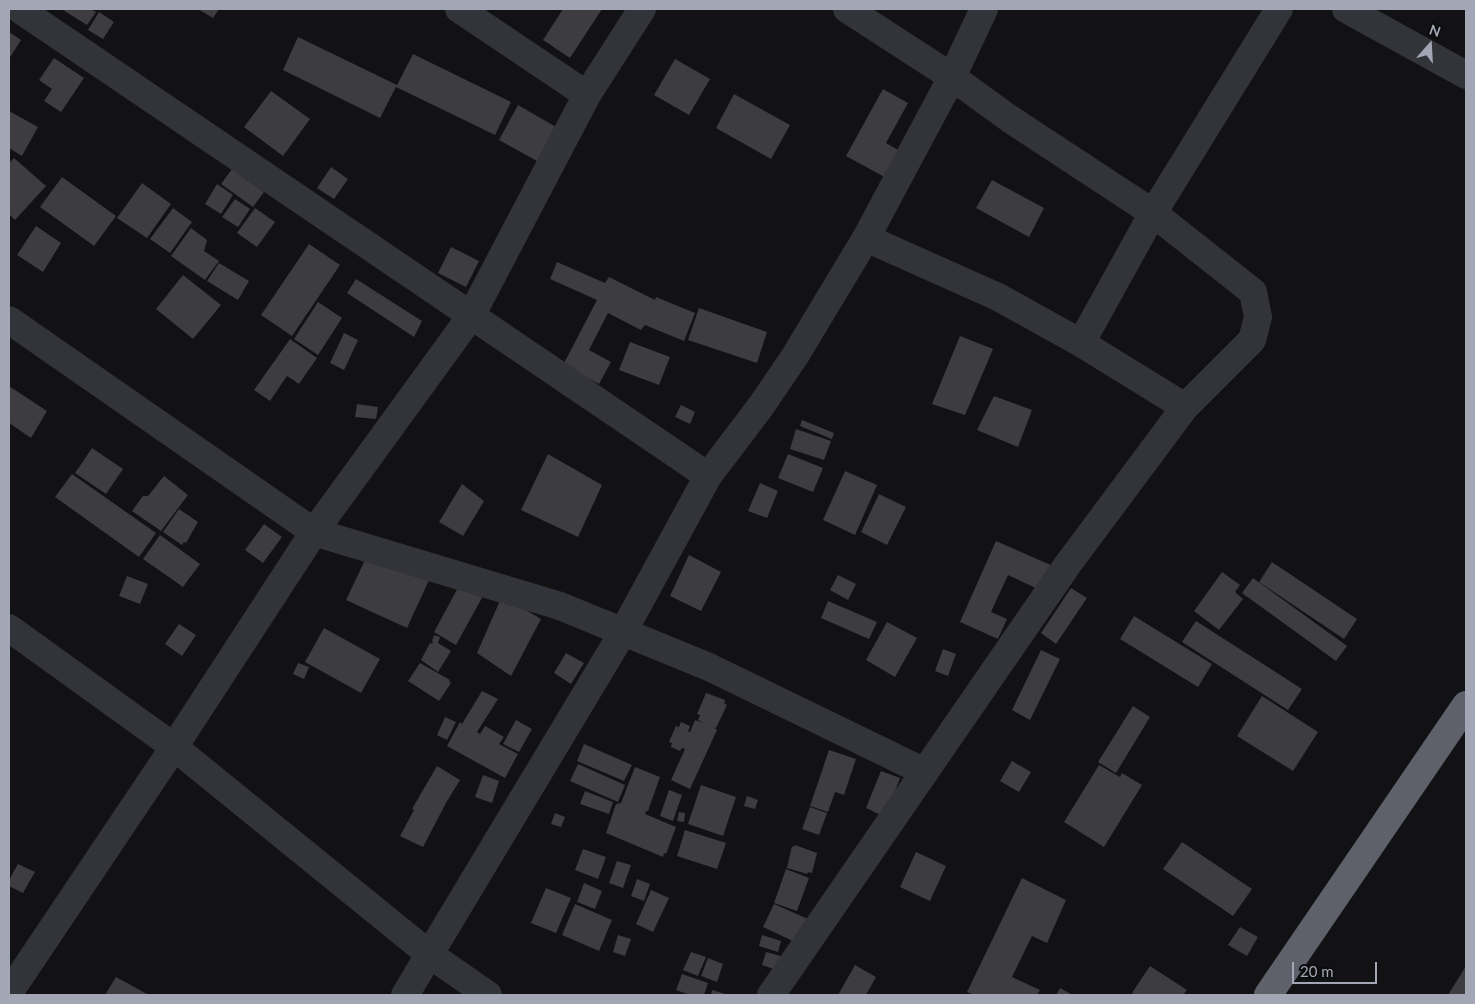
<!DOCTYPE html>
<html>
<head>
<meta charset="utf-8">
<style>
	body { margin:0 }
	#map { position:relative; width:1475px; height:1004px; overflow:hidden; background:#121214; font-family:Lato,sans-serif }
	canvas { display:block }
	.frame { position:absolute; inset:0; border:10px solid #a3a7b5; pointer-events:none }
	.north { position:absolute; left:1405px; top:20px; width:50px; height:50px; -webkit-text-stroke:4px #0d0d0f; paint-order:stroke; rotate:19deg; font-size:14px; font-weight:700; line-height:20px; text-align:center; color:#a3a7b5 }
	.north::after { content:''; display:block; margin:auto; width:18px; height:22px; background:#a3a7b5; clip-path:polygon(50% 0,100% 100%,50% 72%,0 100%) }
	.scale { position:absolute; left:1292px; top:962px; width:85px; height:22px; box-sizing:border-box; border:2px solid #a3a7b5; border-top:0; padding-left:6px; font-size:15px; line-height:18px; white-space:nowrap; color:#a3a7b5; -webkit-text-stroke:4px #0d0d0f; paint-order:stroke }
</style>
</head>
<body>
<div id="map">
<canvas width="1475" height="1004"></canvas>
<div class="frame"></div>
<div class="north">N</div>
<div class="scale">20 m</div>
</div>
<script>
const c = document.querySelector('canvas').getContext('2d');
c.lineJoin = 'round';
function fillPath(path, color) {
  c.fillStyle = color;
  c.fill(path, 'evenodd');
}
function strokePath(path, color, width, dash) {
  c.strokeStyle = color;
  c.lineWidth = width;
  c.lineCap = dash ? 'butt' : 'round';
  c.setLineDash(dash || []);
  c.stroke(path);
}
fillPath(new Path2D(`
	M 64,9 L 90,9 L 96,12 L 87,25 L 63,10 Z
	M 198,9 L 219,9 L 213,18 Z
	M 563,9 L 602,9 L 570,58 L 543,40 Z
	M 99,12 L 114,22 L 103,39 L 88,30 Z
	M 9,32 L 21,40 L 9,59 Z
	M 298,37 L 397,85 L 380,118 L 283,70 Z
	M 413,54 L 511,102 L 495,135 L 396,87 Z
	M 54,58 L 84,78 L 61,112 L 44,101 L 52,89 L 39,80 Z
	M 675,59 L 710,79 L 689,115 L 654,95 Z
	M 883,89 L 908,103 L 886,143 L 905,154 L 890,180 L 846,156 Z
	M 271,91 L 310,119 L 283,156 L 244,127 Z
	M 734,94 L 790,125 L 771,159 L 716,128 Z
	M 518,105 L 556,127 L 537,161 L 499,140 Z
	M 9,111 L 38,127 L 22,156 L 9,148 Z
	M 14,158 L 46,186 L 15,220 L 9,214 L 9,163 Z
	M 331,167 L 348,179 L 334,199 L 317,188 Z
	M 232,169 L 264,192 L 253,207 L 221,184 Z
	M 62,177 L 116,216 L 94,246 L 40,207 Z
	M 992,180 L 1044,208 L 1029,237 L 976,208 Z
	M 142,183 L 171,204 L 147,238 L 117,218 Z
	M 217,184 L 233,195 L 221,214 L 205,204 Z
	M 235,199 L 250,209 L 238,227 L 222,217 Z
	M 173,208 L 192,222 L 170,253 L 150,239 Z
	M 255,208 L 275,222 L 257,247 L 237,233 Z
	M 36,226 L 61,243 L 43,272 L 17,255 Z
	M 191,228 L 207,240 L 204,251 L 219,261 L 205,280 L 171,256 Z
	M 309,244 L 340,265 L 292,336 L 261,315 Z
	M 451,247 L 479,261 L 466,287 L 438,273 Z
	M 557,262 L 605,283 L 609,277 L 655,300 L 656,297 L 695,313 L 684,341 L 645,325 L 641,330 L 608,313 L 589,350 L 611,362 L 599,384 L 563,365 L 597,300 L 550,279 Z
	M 219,263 L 249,281 L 238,300 L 207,281 Z
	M 183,275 L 221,305 L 193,339 L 156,309 Z
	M 356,279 L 422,321 L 414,337 L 347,293 Z
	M 318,302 L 342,318 L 318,355 L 294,339 Z
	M 699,308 L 767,332 L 757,363 L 688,340 Z
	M 344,333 L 358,340 L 344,370 L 330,363 Z
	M 960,336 L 993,349 L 965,415 L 932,404 Z
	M 290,339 L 317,358 L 299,384 L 287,376 L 270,401 L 254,390 Z
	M 630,342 L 670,357 L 659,385 L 619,370 Z
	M 9,386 L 47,411 L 31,438 L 9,423 Z
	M 994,396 L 1032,410 L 1018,447 L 977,430 Z
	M 357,404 L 378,407 L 376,419 L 355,417 Z
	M 681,405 L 695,412 L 690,424 L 675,417 Z
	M 802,420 L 834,433 L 832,439 L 800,426 Z
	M 796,429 L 831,441 L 824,460 L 790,449 Z
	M 92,448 L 123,469 L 106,494 L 75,473 Z
	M 548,454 L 602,485 L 578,537 L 521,510 Z
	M 788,454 L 823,468 L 813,492 L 778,478 Z
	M 845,471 L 877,485 L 855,535 L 823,520 Z
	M 72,474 L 156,533 L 139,557 L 55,497 Z
	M 164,476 L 188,495 L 161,531 L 132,511 L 143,496 L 148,496 Z
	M 760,483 L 778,491 L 767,518 L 748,511 Z
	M 462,484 L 484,501 L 463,536 L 439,522 Z
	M 879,494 L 906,507 L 887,545 L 861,532 Z
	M 179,509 L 198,522 L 186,543 L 184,542 L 182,545 L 163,532 Z
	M 264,524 L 282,537 L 263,563 L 245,550 Z
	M 160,535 L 200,564 L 183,587 L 143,559 Z
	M 376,537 L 436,565 L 407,628 L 346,600 Z
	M 996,541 L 1053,566 L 1042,591 L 1008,575 L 991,612 L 1007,619 L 998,639 L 960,622 Z
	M 689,555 L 721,572 L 701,611 L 670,596 Z
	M 1272,562 L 1357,619 L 1344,639 L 1259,582 Z
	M 1222,572 L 1240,585 L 1235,592 L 1243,599 L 1219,630 L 1194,611 Z
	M 838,575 L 856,584 L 848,600 L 830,590 Z
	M 127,576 L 148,584 L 140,604 L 119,596 Z
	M 1253,578 L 1347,646 L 1336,661 L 1242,593 Z
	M 460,584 L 483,596 L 456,645 L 434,632 Z
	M 1071,588 L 1087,598 L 1056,644 L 1041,633 Z
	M 502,596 L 541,619 L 511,676 L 477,653 Z
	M 828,601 L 877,622 L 869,639 L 821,618 Z
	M 1134,616 L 1212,664 L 1198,687 L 1120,639 Z
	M 1196,621 L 1302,689 L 1288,710 L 1182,642 Z
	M 887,622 L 917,638 L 895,677 L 866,660 Z
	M 179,624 L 196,635 L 182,656 L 165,644 Z
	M 324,628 L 380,659 L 361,693 L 305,662 Z
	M 434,635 L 440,637 L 438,643 L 451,651 L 438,672 L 421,660 L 430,643 L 432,644 L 433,642 L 432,641 Z
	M 943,649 L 956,654 L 948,676 L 935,671 Z
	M 1041,650 L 1060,659 L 1030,720 L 1012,710 Z
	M 566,653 L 584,663 L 571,684 L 554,673 Z
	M 298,663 L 309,667 L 304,679 L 293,674 Z
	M 420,663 L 450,680 L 449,682 L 451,683 L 439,701 L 408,681 Z
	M 482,691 L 498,699 L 477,732 L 480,734 L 485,726 L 504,737 L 499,744 L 518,754 L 505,778 L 447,746 L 460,722 L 462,724 Z
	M 706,693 L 725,700 L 724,703 L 727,705 L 716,728 L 714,727 L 717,730 L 690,789 L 671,780 L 685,749 L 682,748 L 680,751 L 671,747 L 672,743 L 669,742 L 676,726 L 679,727 L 681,722 L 690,726 L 688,732 L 690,732 L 695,720 L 704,723 L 698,720 L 700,715 L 697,714 Z
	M 1262,696 L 1318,732 L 1293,771 L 1237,736 Z
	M 1133,706 L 1150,717 L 1116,773 L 1098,762 Z
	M 445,717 L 456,722 L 447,740 L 437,735 Z
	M 516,720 L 532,729 L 519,752 L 503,744 Z
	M 584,744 L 632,765 L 624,781 L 577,761 Z
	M 829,750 L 856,759 L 844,795 L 835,792 L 828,812 L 810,806 Z
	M 1012,761 L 1031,772 L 1019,792 L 1000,781 Z
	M 578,764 L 625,785 L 618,802 L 570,781 Z
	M 1099,765 L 1120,777 L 1122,773 L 1142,785 L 1104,847 L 1064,822 Z
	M 437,766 L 460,780 L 446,803 L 423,847 L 400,836 L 414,810 L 412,809 Z
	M 635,767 L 660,777 L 648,811 L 646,811 L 645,814 L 676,827 L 666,854 L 664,853 L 663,857 L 606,833 L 616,804 L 621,803 Z
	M 881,771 L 900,778 L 885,817 L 866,808 Z
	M 483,775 L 499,781 L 492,803 L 475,797 Z
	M 701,785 L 736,797 L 723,836 L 688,824 Z
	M 669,790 L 682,795 L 673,821 L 660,816 Z
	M 585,791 L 613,802 L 609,814 L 580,804 Z
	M 747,796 L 758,800 L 755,809 L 744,806 Z
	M 810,807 L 827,813 L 819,835 L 802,829 Z
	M 679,812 L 685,813 L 684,822 L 677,821 Z
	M 555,813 L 565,817 L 561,827 L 551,824 Z
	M 685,830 L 726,843 L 717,869 L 677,856 Z
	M 1182,842 L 1252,889 L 1233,916 L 1163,869 Z
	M 795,845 L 817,853 L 812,873 L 808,872 L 807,874 L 787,868 L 792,846 L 794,847 Z
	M 583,849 L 606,857 L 598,879 L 575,870 Z
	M 916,852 L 946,866 L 930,901 L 900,887 Z
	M 617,861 L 631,865 L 623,888 L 609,883 Z
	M 18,864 L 35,872 L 23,893 L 9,886 L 9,880 Z
	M 786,869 L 809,878 L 797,911 L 774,903 Z
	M 1022,878 L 1066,900 L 1047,943 L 1032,936 L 1012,977 L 1040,990 L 1037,995 L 974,995 L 967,992 Z
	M 637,879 L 650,884 L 644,901 L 631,896 Z
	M 584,883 L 602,891 L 595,909 L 577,902 Z
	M 546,888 L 571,898 L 556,933 L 531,923 Z
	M 651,890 L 669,898 L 653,932 L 636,924 Z
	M 575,904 L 612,920 L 599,951 L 562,935 Z
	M 774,904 L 808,919 L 797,943 L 763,927 Z
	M 1240,927 L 1258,937 L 1247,956 L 1228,945 Z
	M 618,935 L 631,939 L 625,956 L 613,952 Z
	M 762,935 L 781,941 L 778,952 L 759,946 Z
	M 691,952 L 706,957 L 698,976 L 683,970 Z
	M 766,952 L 781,956 L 777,970 L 762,965 Z
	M 708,958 L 723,964 L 717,982 L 701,976 Z
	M 855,965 L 876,977 L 866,995 L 838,995 Z
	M 1150,966 L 1187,990 L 1183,995 L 1135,995 L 1132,993 Z
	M 1466,966 L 1466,995 L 1448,995 Z
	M 682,974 L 708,983 L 704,995 L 690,995 L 676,990 Z
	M 116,977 L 149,995 L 105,995 Z
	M 1060,988 L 1073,995 L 1056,995 Z
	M 712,990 L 729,995 L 711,995 Z`), '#3c3c41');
strokePath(new Path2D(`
	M 19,9 L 708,476
	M 459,9 L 587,95
	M 1346,9 L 1466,75
	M 866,238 L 998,297 L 1081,343 L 1185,407
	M 9,320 L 314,532 L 560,606 L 709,667 L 925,772
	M 1081,343 L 1153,213 L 1279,9
	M 9,628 L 174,747 L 429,954 L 488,995
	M 9,993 L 174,747 L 314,532 L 471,316 L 587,95 L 642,9
	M 405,995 L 623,632 L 708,476 L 761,406 L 795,356 L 866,238 L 952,77 L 984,9
	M 771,995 L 1068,564 L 1185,407 L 1252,340 L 1258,317 L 1253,292 L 1153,213 L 1010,119 L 952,77 L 847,9`), '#333439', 28);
strokePath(new Path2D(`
	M 1268,995 L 1466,705`), '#5f616a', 28);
</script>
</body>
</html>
